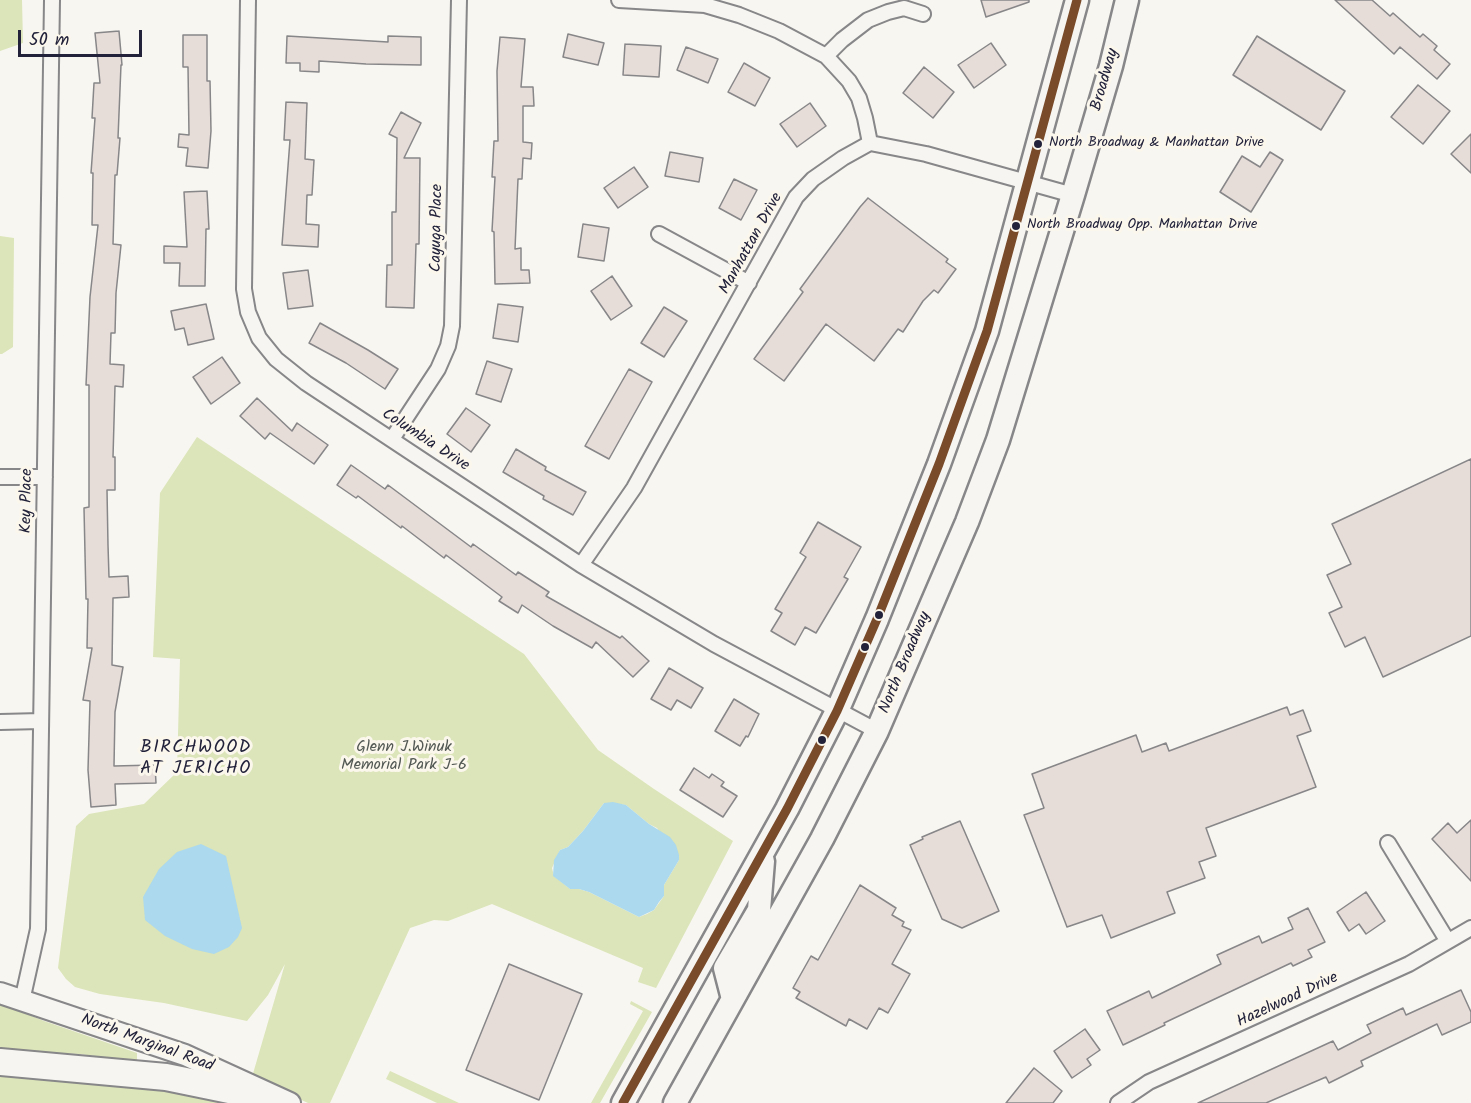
<!DOCTYPE html>
<html>
<head>
<meta charset="utf-8">
<style>
	body { margin:0 }
	#map { position:relative; width:1471px; height:1103px; overflow:hidden; background:#f8f6f0; font-family:Kalam,sans-serif }
	canvas { display:block }
	.scale { position:absolute; left:18px; top:30px; width:124px; height:27px; box-sizing:border-box; border:3px solid #22223b; border-top:0; padding-left:8px; font-size:18px; line-height:21px; white-space:nowrap; color:#22223b; -webkit-text-stroke:4px #fbf7ec; paint-order:stroke }
</style>
</head>
<body>
<div id="map">
<canvas width="1471" height="1103"></canvas>
<div class="scale">50 m</div>
</div>
<script>
const ctx = document.querySelector('canvas').getContext('2d');
ctx.lineJoin = 'round';
function paint(path, color) { ctx.fillStyle = color; ctx.fill(path, 'evenodd'); }
const poly = rows => new Path2D(rows.map(r => 'M' + r).join(''));
function trace(path, color, width, dash) { ctx.strokeStyle = color; ctx.lineWidth = width; ctx.lineCap = dash ? 'butt' : 'round'; ctx.setLineDash(dash || []); ctx.stroke(path); }
function label(font, color, halo, rows, align = 'center') {
  ctx.font = font + ' Kalam,sans-serif'; ctx.lineWidth = 6; ctx.setLineDash([]); ctx.textBaseline = 'middle'; ctx.strokeStyle = halo; ctx.fillStyle = color; for (const [text, x, y, turn = 0] of rows) {
    ctx.save(); ctx.translate(x, y); ctx.rotate((+turn || 0) * Math.PI / 180); ctx.textAlign = isNaN(turn) ? turn : align; if (halo) ctx.strokeText(text, 0, 0); ctx.fillText(text, 0, 0); ctx.restore();
  }
}
paint(poly([
	[0,0,22,0,23,43,0,51],
	[0,236,14,238,13,347,2,354,0,354],
	[197,437,524,654,598,750,654,789,733,841,656,988,638,982,643,968,492,904,448,921,434,920,410,928,330,1103,308,1103,252,1077,285,964,268,995,247,1021,164,1003,100,994,75,987,66,979,58,968,76,826,89,814,144,804,177,772,180,659,153,657,160,493],
	[604,803,626,805,649,824,657,828,679,860,664,885,664,896,654,910,647,914,639,917,589,892,579,889,570,889,554,876,552,868,560,850,568,847,583,831],
	[631,1001,652,1012,600,1103,591,1103,643,1011,630,1004],
	[0,1003,44,1021,137,1053,137,1062,80,1054,0,1051],
	[0,1070,189,1090,248,1103,0,1103],
	[390,1071,459,1103,437,1103,386,1079]
]), '#dbe5b9');
paint(poly([
	[613,802,626,805,649,824,670,837,676,845,679,855,679,860,664,885,664,896,659,902,654,910,639,917,589,892,579,889,570,889,553,876,554,860,560,850,568,847,583,831,604,803],
	[201,844,226,856,242,928,238,937,229,947,214,954,192,949,165,936,145,920,143,897,159,869,177,852]
]), '#acd9ed');
const building = poly([
	[981,0,1029,0,1029,2,986,17,981,0],
	[1335,0,1372,0,1390,16,1393,13,1420,37,1423,34,1437,46,1434,50,1450,64,1437,79,1400,47,1394,54,1335,0],
	[119,31,122,65,121,65,118,138,120,138,117,175,115,175,113,244,121,245,116,293,115,333,111,333,110,364,124,365,123,387,115,386,113,457,115,457,115,490,107,490,108,545,109,577,128,576,129,597,113,598,112,665,123,667,115,712,114,766,155,765,156,783,115,784,116,805,91,807,88,770,90,701,83,700,92,648,87,648,88,599,86,599,84,508,89,507,89,385,86,385,90,297,98,225,92,225,93,173,91,173,95,118,92,118,94,83,100,83,95,33,119,31],
	[568,34,604,43,598,65,563,57,568,34],
	[183,35,207,35,207,81,210,81,211,131,208,168,186,166,188,148,178,147,179,134,189,135,188,67,183,67,183,35],
	[287,36,388,42,388,36,421,37,421,65,366,64,319,61,319,72,300,71,300,63,286,63,287,36],
	[1257,36,1345,91,1321,130,1233,75,1257,36],
	[500,37,525,39,521,87,533,87,534,106,523,106,523,142,532,143,531,159,523,158,522,179,518,179,515,249,521,248,521,270,529,270,530,283,495,284,494,232,492,231,495,177,492,177,494,141,498,141,497,71,500,37],
	[991,43,1006,65,974,88,958,65,991,43],
	[625,44,661,46,659,77,623,75,625,44],
	[686,47,718,59,708,83,677,70,686,47],
	[744,63,770,78,755,106,728,92,744,63],
	[924,67,954,92,933,118,903,93,924,67],
	[1418,85,1450,111,1423,144,1391,117,1418,85],
	[286,102,307,103,305,159,314,160,312,195,307,195,306,224,319,225,318,247,282,245,290,140,284,140,286,102],
	[810,103,826,126,797,147,780,124,810,103],
	[401,112,421,123,404,158,420,158,419,244,416,244,414,308,386,307,387,265,392,265,392,212,396,212,397,138,389,134,401,112],
	[1471,134,1471,173,1451,154,1471,134],
	[670,152,703,158,699,182,665,176,670,152],
	[1270,152,1283,160,1251,212,1220,192,1242,156,1260,167,1270,152],
	[634,167,648,187,618,208,604,188,634,167],
	[734,179,757,190,741,220,719,208,734,179],
	[207,191,209,229,206,229,205,286,179,286,180,263,164,263,164,246,187,247,184,192,207,191],
	[868,198,948,259,946,262,956,269,938,293,934,290,923,301,903,332,898,329,874,361,826,324,784,381,754,359,803,292,800,289,860,207,868,198],
	[583,224,609,228,604,261,578,257,583,224],
	[308,270,313,306,288,309,283,273,308,270],
	[612,276,632,306,611,320,591,291,612,276],
	[206,304,214,339,188,345,184,328,175,330,171,311,206,304],
	[498,304,523,307,518,342,493,338,498,304],
	[664,307,687,321,664,357,641,343,664,307],
	[320,323,368,350,398,369,385,389,346,363,309,343,320,323],
	[222,357,240,383,211,404,193,377,222,357],
	[487,361,512,369,501,402,476,394,487,361],
	[629,369,652,382,609,459,585,446,629,369],
	[257,398,292,431,297,423,328,445,314,464,270,433,265,439,240,416,257,398],
	[466,408,490,425,471,452,447,434,466,408],
	[516,449,546,467,545,470,586,492,573,515,543,499,544,496,503,472,516,449],
	[1471,459,1471,636,1383,677,1365,637,1345,647,1329,613,1342,607,1327,575,1351,564,1332,524,1471,459],
	[351,465,385,489,388,485,471,547,473,544,516,575,518,572,549,592,546,596,620,638,622,636,649,661,633,677,596,642,592,648,553,626,522,605,518,613,499,601,502,597,446,555,444,558,402,526,401,528,358,496,356,498,337,485,351,465],
	[818,522,861,547,844,577,848,579,816,633,805,627,795,645,771,631,782,613,775,609,806,557,800,553,818,522],
	[669,668,703,688,691,708,677,700,671,710,651,699,669,668],
	[734,699,759,714,748,737,746,736,740,746,715,731,734,699],
	[1287,707,1290,715,1303,710,1311,731,1297,736,1316,787,1206,828,1216,856,1199,862,1205,878,1167,892,1175,913,1111,938,1102,915,1067,927,1024,815,1044,808,1032,774,1136,735,1142,752,1166,743,1169,751,1287,707],
	[694,768,709,778,712,774,724,782,721,786,737,796,723,817,680,790,694,768],
	[1471,820,1471,881,1432,839,1448,823,1457,833,1471,820],
	[960,821,999,911,962,928,942,919,910,845,923,839,922,837,960,821],
	[860,885,896,908,892,915,904,922,902,926,911,930,892,964,910,974,888,1013,879,1008,867,1029,849,1019,846,1026,796,998,800,992,793,988,811,956,818,960,860,885],
	[1366,892,1385,921,1366,934,1359,924,1349,931,1337,912,1366,892],
	[1308,908,1325,942,1308,950,1312,957,1293,966,1291,963,1164,1023,1165,1025,1123,1045,1107,1011,1149,991,1152,998,1221,964,1217,955,1259,936,1262,943,1293,929,1288,918,1308,908],
	[509,964,582,994,539,1100,466,1070,509,964],
	[1461,990,1471,1012,1471,1022,1442,1035,1437,1024,1361,1061,1363,1066,1329,1083,1326,1077,1266,1103,1198,1103,1333,1041,1338,1050,1371,1033,1367,1025,1403,1008,1406,1015,1461,990],
	[1085,1029,1100,1050,1087,1059,1091,1065,1072,1078,1054,1051,1085,1029],
	[1034,1068,1062,1091,1053,1103,1006,1103,1034,1068]
]);
paint(building, '#e6dcd8');
trace(building, '#878688', 1.5);
const minor = poly([
	[248,0,244,289,248,312,259,338,276,359,306,383,581,565,714,644,877,731],
	[619,0,705,5,739,15,779,31,826,56,849,81,859,98,865,118,870,143],
	[826,56,842,40,868,20,888,12,904,8,923,14],
	[659,234,749,283],
	[392,439,438,369,448,346,452,326,459,0],
	[0,477,45,477],
	[581,565,634,488,796,197,813,179,843,158,870,143,926,154,1073,195],
	[0,722,41,721],
	[1388,843,1447,940],
	[22,1001,38,929,52,0],
	[1118,1103,1149,1082,1409,964,1471,928]
]);
const secondary = poly([
	[0,993,185,1055,290,1103]
]);
const primary = poly([
	[733,999,725,968,759,910,763,861],
	[623,1103,787,809,837,711,877,619,939,464,987,331,1077,0],
	[675,1103,822,839,877,731,967,522,998,440,1073,195,1111,66,1127,0]
]);
const motorway = poly([
	[0,1062,166,1077,239,1092,268,1103]
]);
trace(minor, '#878688', 18);
trace(secondary, '#878688', 24);
trace(primary, '#878688', 27);
trace(motorway, '#878688', 30);
trace(minor, '#f6f5f1', 14);
trace(secondary, '#f6f5f1', 20);
trace(primary, '#f6f5f1', 22);
trace(motorway, '#f6f5f1', 26);
trace(poly([
	[623,1103,787,809,837,711,877,619,939,464,987,331,1077,0]
]), '#7a4b2a', 9);
for (const [x, y, r, color] of [
	[1038,144,5,"#22223b"],
	[1016,226,5,"#22223b"],
	[879,615,5,"#22223b"],
	[865,647,5,"#22223b"],
	[822,740,5,"#22223b"]
]) { const dot = new Path2D(); dot.arc(x, y, r, 0, 2 * Math.PI); ctx.fillStyle = color; ctx.fill(dot); trace(dot, '#fbf7ec', 2); }
label('14px', '#22223b', '#fbf7ec', [
	["North Broadway & Manhattan Drive",1049,144],
	["North Broadway Opp. Manhattan Drive",1027,226]
], 'left');
label('16px', '#22223b', '#fbf7ec', [
	["Broadway",1106,80,-74],
	["Cayuga Place",438,228,-89],
	["Manhattan Drive",752,244,-61],
	["Columbia Drive",425,441,33],
	["Key Place",28,501,-89],
	["North Broadway",906,663,-67],
	["Hazelwood Drive",1288,1001,-25],
	["North Marginal Road",147,1044,20]
]);
label('16px', '#525853', '#fbf7ec', [
	["Glenn J.Winuk",404,748],
	["Memorial Park J-6",404,766]
]);
ctx.letterSpacing = '1.5px';
label('18px', '#22223b', '#fbf7ec', [
	["BIRCHWOOD",196,749],
	["AT JERICHO",196,770]
]);
ctx.letterSpacing = '0px';
</script>
</body>
</html>
